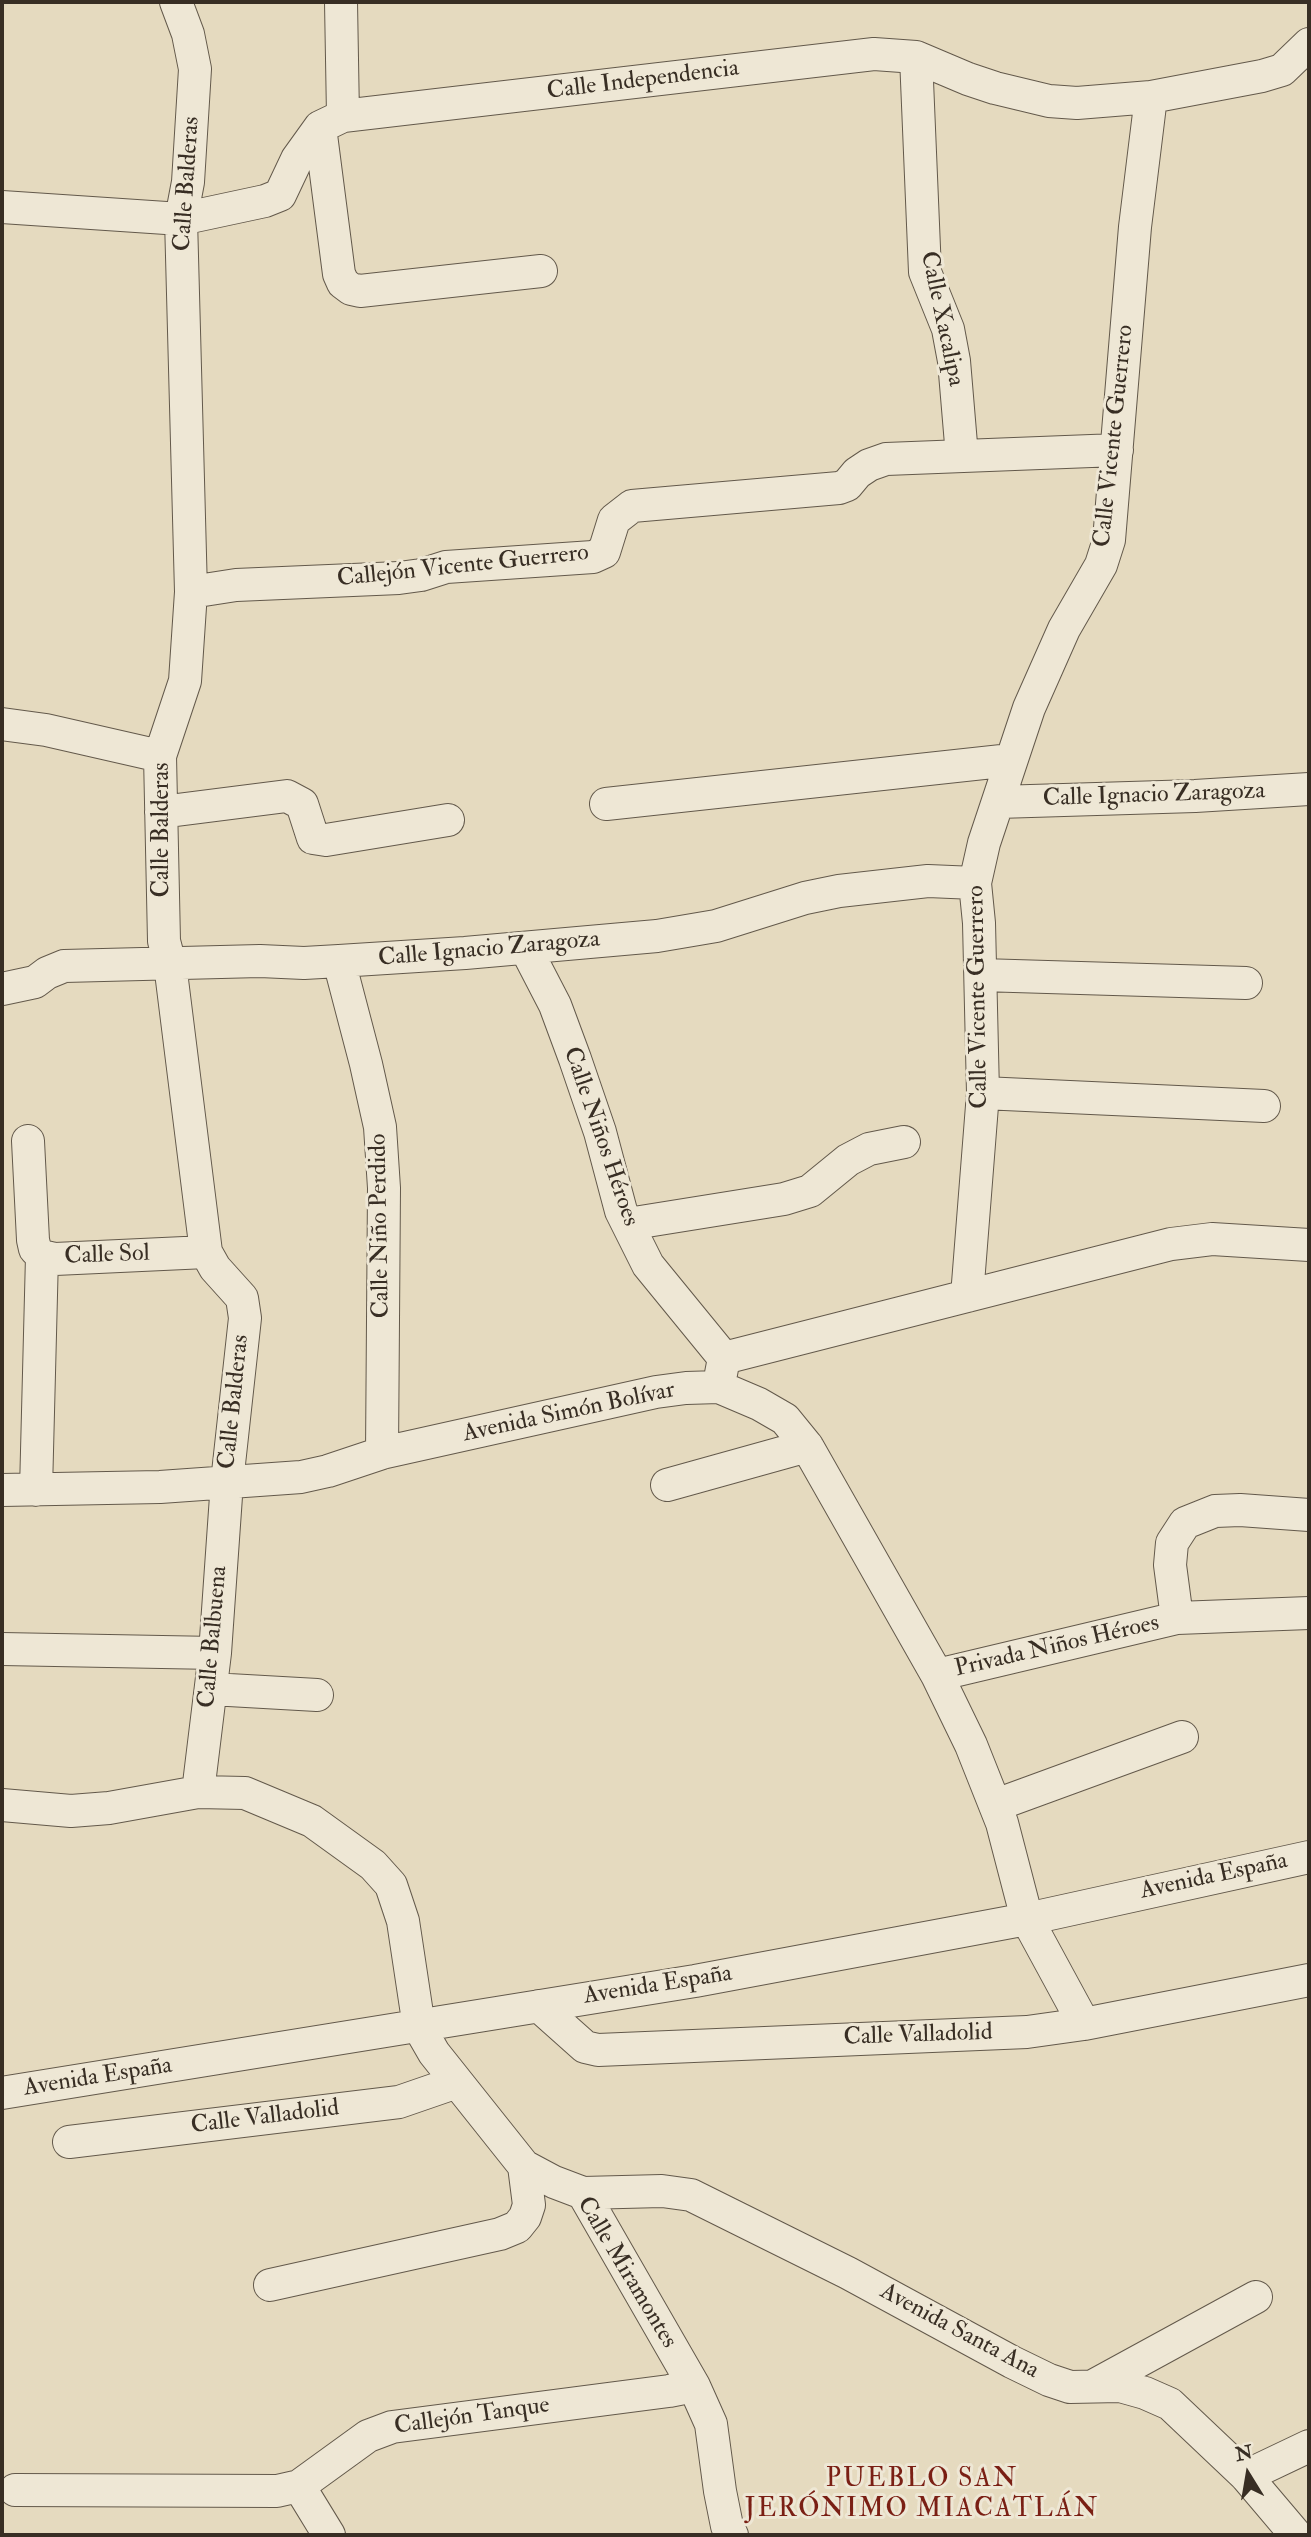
<!DOCTYPE html>
<html>
<head>
<meta charset="utf-8">
<style>
	body { margin:0 }
	#map { position:relative; width:1311px; height:2537px; overflow:hidden; background:#e5dabf; font-family:"IM FELL Double Pica",serif }
	canvas { display:block }
	.frame { position:absolute; inset:0; border:4px solid #382e24; pointer-events:none }
	.north { position:absolute; left:1213px; top:2439px; width:70px; height:70px; -webkit-text-stroke:5px #eee7d5; paint-order:stroke; rotate:349deg; font-size:19px; font-weight:700; line-height:28px; text-align:center; color:#382e24 }
	.north::after { content:''; display:block; margin:auto; width:24px; height:32px; background:#382e24; clip-path:polygon(50% 0,100% 100%,50% 72%,0 100%) }
</style>
</head>
<body>
<div id="map">
<canvas width="1311" height="2537"></canvas>
<div class="frame"></div>
<div class="north">N</div>
</div>
<script>
const ctx = document.querySelector('canvas').getContext('2d');
ctx.lineJoin = 'round';
const poly = rows => new Path2D(rows.map(r => 'M' + r).join(''));
function trace(path, color, width, dash) { ctx.strokeStyle = color; ctx.lineWidth = width; ctx.lineCap = dash ? 'butt' : 'round'; ctx.setLineDash(dash || []); ctx.stroke(path); }
function label(font, color, halo, rows, align = 'center') {
  ctx.font = font + ' "IM FELL Double Pica",serif'; ctx.lineWidth = 6; ctx.setLineDash([]); ctx.textBaseline = 'middle'; ctx.strokeStyle = halo; ctx.fillStyle = color; for (const [text, x, y, turn = 0] of rows) {
    ctx.save(); ctx.translate(x, y); ctx.rotate((+turn || 0) * Math.PI / 180); ctx.textAlign = isNaN(turn) ? turn : align; if (halo) ctx.strokeText(text, 0, 0); ctx.fillText(text, 0, 0); ctx.restore();
  }
}
const minor = poly([
	[176,2,188,34,195,69,188,182,181,219,191,592,185,681,160,756,164,941,170,964,206,1252,215,1268,242,1298,245,1318,227,1482,215,1653,198,1792],
	[341,2,343,116],
	[916,57,925,272,948,329,954,361,962,456],
	[320,127,339,274,343,283,351,289,360,291,541,271],
	[2,207,181,219,265,201,280,195,297,159,320,127,343,116,874,54,916,57,968,79,995,88,1049,101,1077,103,1151,97,1262,76,1282,70,1309,44],
	[191,592,236,585,399,578,421,575,446,567,593,557,604,552,614,520,632,506,839,488,847,485,857,473,869,465,886,459,1117,450],
	[2,724,46,730,160,756],
	[998,802,1195,796,1309,789],
	[606,804,1011,760],
	[161,812,287,796,302,804,313,838,326,840,448,820],
	[526,949,555,1005,575,1059,600,1132,621,1211,648,1265,724,1358,720,1379],
	[339,961,366,1064,380,1127,384,1188,382,1453],
	[981,975,1246,983],
	[2,989,35,982,47,973,64,966,260,961,304,963,339,961,465,953,657,936,716,926,805,898,839,891,928,881,975,883],
	[983,1093,1264,1106],
	[28,1141,33,1240,35,1249,42,1256,55,1259,206,1252],
	[628,1224,784,1199,810,1191,848,1160,869,1149,904,1142],
	[967,1296,983,1093,979,923,975,883,984,843,1029,708,1064,629,1101,565,1109,540,1135,227,1151,97],
	[724,1358,1171,1244,1212,1239,1309,1245],
	[667,1485,807,1446],
	[2,1490,160,1487,301,1477,328,1471,382,1453,656,1392,686,1388,719,1387,759,1404,785,1419,807,1446,937,1675,971,1745,1002,1823,1027,1919,1084,2024],
	[36,1490,42,1256],
	[1177,1618,1170,1565,1172,1543,1185,1523,1215,1511,1240,1510,1309,1515],
	[2,1649,215,1653],
	[937,1675,1177,1618,1309,1613],
	[211,1689,317,1695],
	[2,1805,71,1811,109,1808,198,1792,245,1793,312,1821,373,1865,391,1885,403,1921,419,2027,434,2053,524,2166,554,2182,583,2193,694,2386,711,2424,720,2491,727,2526,732,2535],
	[996,1805,1182,1737],
	[539,2006,585,2047,598,2050,1027,2032,1084,2024,1309,1980],
	[2,2093,695,1981,1027,1919,1309,1857],
	[69,2142,399,2102,457,2082],
	[583,2193,662,2191,691,2195,848,2273,1012,2362,1049,2380,1070,2387,1120,2386,1145,2393,1170,2404,1246,2476,1296,2535],
	[270,2285,500,2234,517,2227,525,2217,529,2205,524,2166],
	[1093,2386,1256,2297],
	[1246,2476,1309,2446],
	[299,2486,329,2535],
	[15,2490,277,2491,299,2486,368,2436,392,2427,669,2391,694,2386]
]);
trace(minor, '#63594b', 34);
trace(minor, '#eee7d5', 32);
label('24px', '#382e24', '#eee7d5', [
	["Calle Independencia",643,81,-7],
	["Calle Balderas",188,184,-86],
	["Calle Xacalipa",941,319,78],
	["Calle Vicente Guerrero",1115,436,-84],
	["Callejón Vicente Guerrero",463,567,-6],
	["Calle Ignacio Zaragoza",1154,796,-2],
	["Calle Balderas",163,830,-90],
	["Calle Ignacio Zaragoza",489,950,-5],
	["Calle Vicente Guerrero",979,997,-91],
	["Calle Niños Héroes",600,1137,71],
	["Calle Niño Perdido",381,1226,-91],
	["Calle Sol",107,1256,-2],
	["Calle Balderas",235,1402,-84],
	["Avenida Simón Bolívar",569,1413,-12],
	["Calle Balbuena",214,1637,-85],
	["Privada Niños Héroes",1057,1647,-13],
	["Avenida España",1214,1877,-12],
	["Avenida España",658,1986,-9],
	["Calle Valladolid",918,2036,-2],
	["Avenida España",98,2078,-9],
	["Calle Valladolid",265,2118,-7],
	["Calle Miramontes",626,2273,59],
	["Avenida Santa Ana",959,2332,28],
	["Callejón Tanque",472,2417,-8]
]);
ctx.letterSpacing = '2px';
label('26px', '#7a1f14', '#eee7d5', [
	["PUEBLO SAN",922,2480],
	["JERÓNIMO MIACATLÁN",922,2510]
]);
ctx.letterSpacing = '0px';
</script>
</body>
</html>
